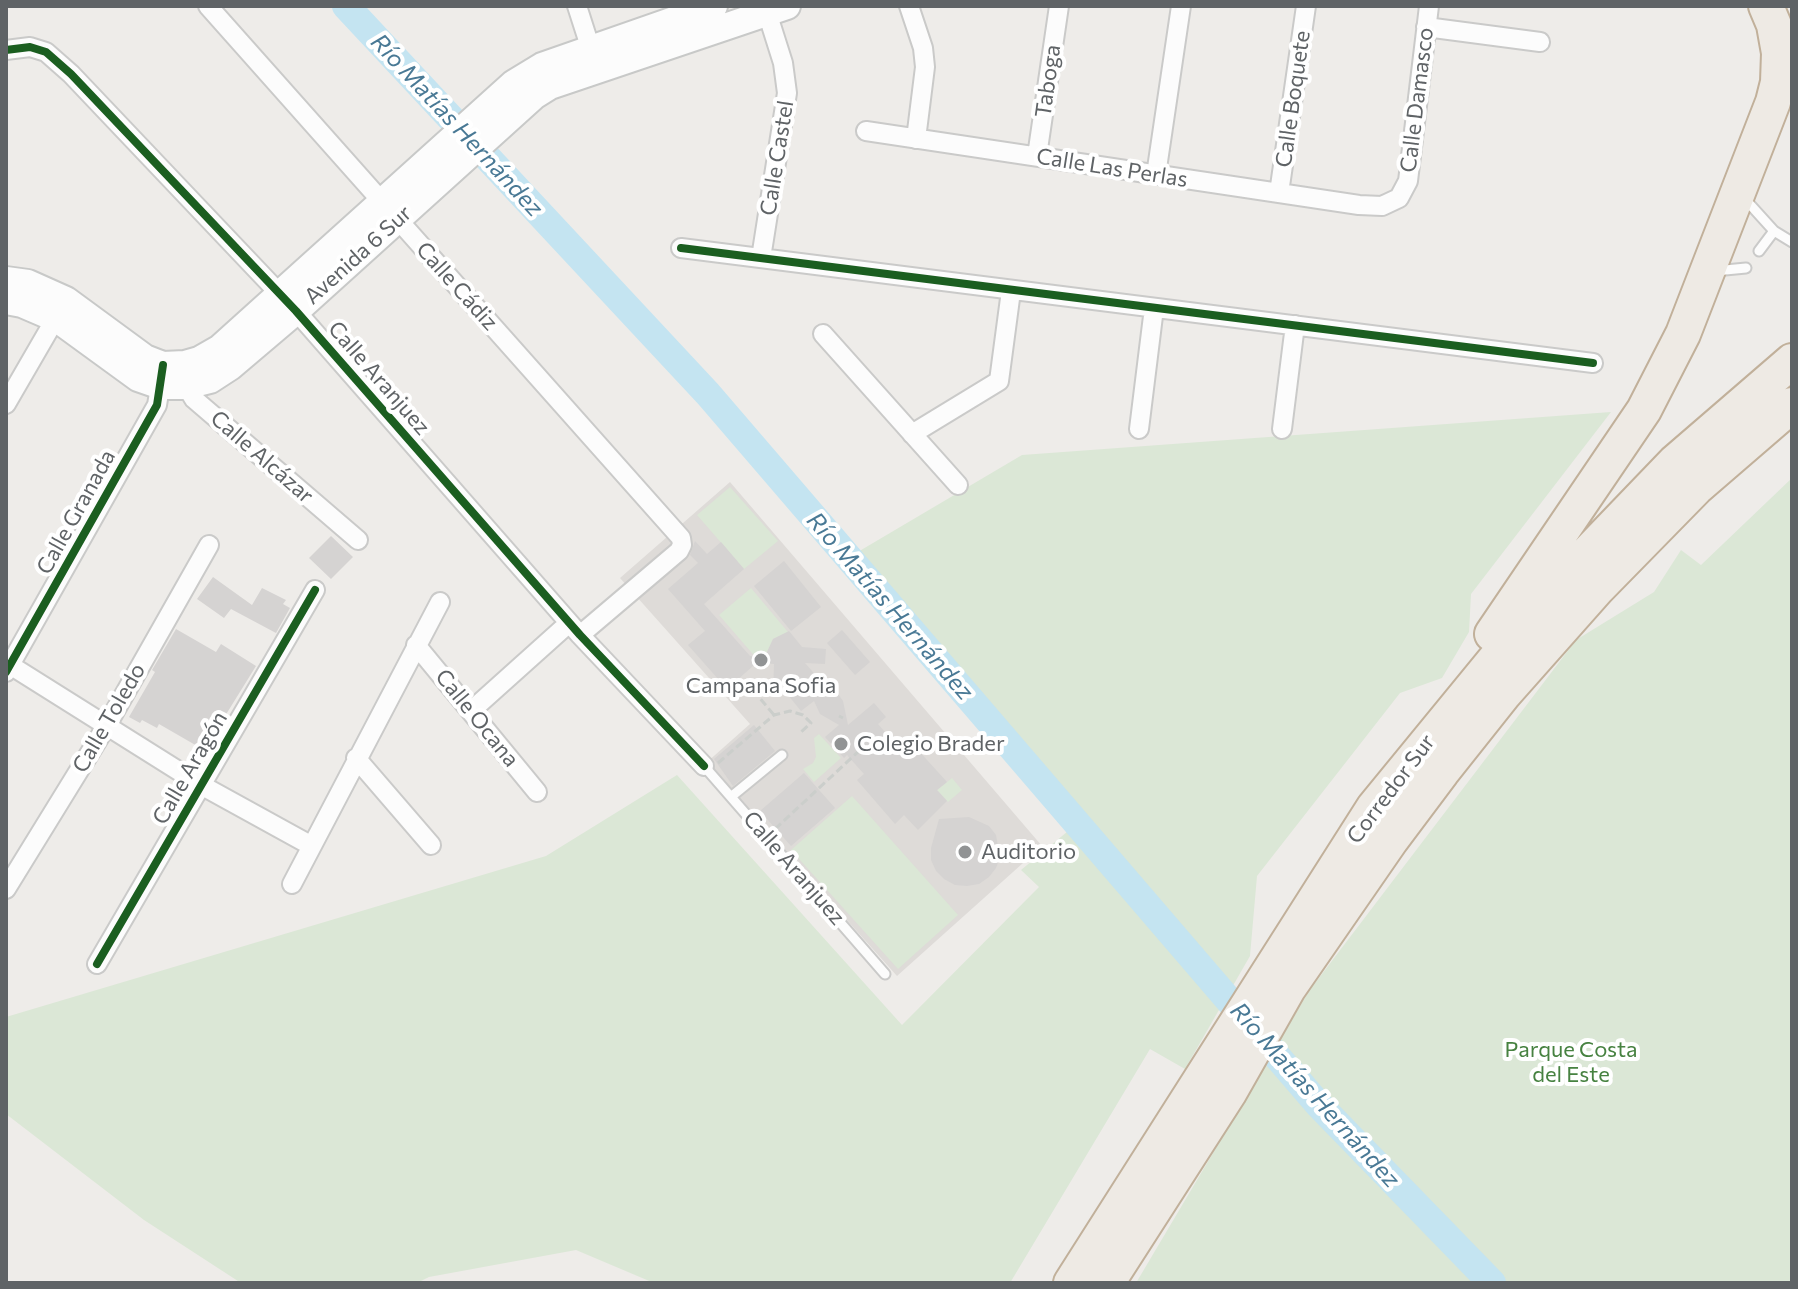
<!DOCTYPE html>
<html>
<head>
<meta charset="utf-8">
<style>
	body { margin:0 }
	#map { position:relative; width:1798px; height:1289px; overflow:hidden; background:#eeece9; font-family:Commissioner,sans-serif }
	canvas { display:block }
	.frame { position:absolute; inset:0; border:8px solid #5f6366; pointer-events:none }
</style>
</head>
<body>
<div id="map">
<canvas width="1798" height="1289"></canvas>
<div class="frame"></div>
</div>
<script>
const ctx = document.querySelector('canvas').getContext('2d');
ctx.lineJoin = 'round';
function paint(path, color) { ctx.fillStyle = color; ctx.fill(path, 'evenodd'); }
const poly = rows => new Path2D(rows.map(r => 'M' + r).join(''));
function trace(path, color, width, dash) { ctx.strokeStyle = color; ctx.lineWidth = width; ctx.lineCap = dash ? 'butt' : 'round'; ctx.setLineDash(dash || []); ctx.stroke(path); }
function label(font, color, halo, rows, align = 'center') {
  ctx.font = font + ' Commissioner,sans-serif'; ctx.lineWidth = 8; ctx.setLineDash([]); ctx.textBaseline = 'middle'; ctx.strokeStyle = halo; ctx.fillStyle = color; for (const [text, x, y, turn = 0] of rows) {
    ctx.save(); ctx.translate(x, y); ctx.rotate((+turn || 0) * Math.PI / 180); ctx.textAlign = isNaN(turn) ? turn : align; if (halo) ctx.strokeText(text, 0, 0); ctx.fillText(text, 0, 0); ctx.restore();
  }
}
paint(poly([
	[730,482,1042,846,897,976,706,763,750,724,620,578]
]), '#dedbd8');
paint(poly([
	[1611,412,1471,594,1469,632,1442,678,1400,693,1257,876,1250,956,1185,1069,1150,1049,1010,1283,654,1283,576,1250,429,1277,417,1283,241,1283,144,1220,6,1114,6,1017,546,856,677,775,902,1025,1039,887,1021,870,1079,822,851,556,1022,455],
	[1792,478,1792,1283,1136,1283,1309,991,1576,640,1654,592,1681,550,1701,565],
	[730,487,778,541,744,569,697,515],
	[751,588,788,632,773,639,767,652,758,660,719,615],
	[819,734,841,758,814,782,803,769,813,763,816,757,814,738],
	[952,778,962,790,948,802,937,790],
	[852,796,958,915,898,969,791,850]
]), '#dbe7d6');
trace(poly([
	[346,6,708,394,1318,1104,1492,1283]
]), '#c4e4f1', 28);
paint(poly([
	[331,536,353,557,331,579,309,558],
	[695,541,707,554,721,542,744,569,704,604,750,656,763,657,727,689,688,645,705,631,668,589,698,563,690,555],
	[784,561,821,607,791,631,754,586],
	[213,577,252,605,262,588,286,600,283,604,290,608,276,633,231,609,224,618,197,599],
	[176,629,216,652,221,644,256,666,204,750,159,724,157,728,142,720,140,723,129,717,155,672,152,670],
	[842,630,870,662,855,675,827,643],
	[789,631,802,647,826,649,825,664,805,663,819,679,805,691,838,694,843,701,848,725,874,703,886,717,878,724,897,746,907,738,947,782,937,790,947,801,918,830,904,815,895,824,857,780,864,774,847,755,844,758,825,737,839,725,820,714,814,701,801,711,788,695,773,694,774,664,762,663,773,639],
	[754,725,775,751,733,786,714,759],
	[804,773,835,808,791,846,760,811],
	[969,817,989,826,996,835,1000,857,996,868,989,877,979,884,967,886,955,885,944,879,936,871,931,860,931,848,939,819]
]), '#d5d3d2');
const service = poly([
	[1745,199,1774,231,1792,242],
	[1759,251,1774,231],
	[1715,271,1746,268],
	[704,766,885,974],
	[732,796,782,755]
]);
const minor = poly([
	[208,6,681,538,682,545,679,551,580,635],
	[577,6,594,59],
	[909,6,923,48,925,67,916,139],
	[1426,27,1540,42],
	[6,50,30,47,46,52,71,74,296,311,580,635,704,766],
	[866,131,1359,205,1382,206,1399,198,1408,181,1429,6],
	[1037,156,1059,6],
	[1156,175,1181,6],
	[1279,193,1306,6],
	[681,248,1593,363],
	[761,258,787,93,783,63,765,6],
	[823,334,958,485],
	[186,375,186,386,194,399,358,540],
	[6,404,61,309],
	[1139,429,1154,308],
	[1282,429,1295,325],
	[912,434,999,381,1011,291],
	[416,645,537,792],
	[10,665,201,785,310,845],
	[6,672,157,405,162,375],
	[472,710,569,623],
	[356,758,431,845],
	[292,884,440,602],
	[6,889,107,725,209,545],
	[97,964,315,590]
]);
const secondary = poly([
	[6,280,28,283,66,300,145,358,163,365,185,364,199,360,220,348,514,83,542,66,714,6],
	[6,301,22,304,57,319,138,378,161,386,186,386,210,380,230,367,296,311,534,96,550,86,787,6]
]);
const motorway = poly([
	[1492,634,1644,410,1683,334,1773,102,1778,82,1779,53,1774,25,1766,6],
	[1071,1283,1374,807,1551,591,1675,462,1792,361],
	[1107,1283,1229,1093,1288,989,1391,840,1442,772,1504,694,1598,588,1696,488,1792,405]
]);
trace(service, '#cacac9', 13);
trace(minor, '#cacac9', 22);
trace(secondary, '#c8c9c8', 30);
trace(motorway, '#c1b09a', 38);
trace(poly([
	[753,690,774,715],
	[839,716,843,718],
	[718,763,774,715,790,711,803,715,811,723,801,732],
	[775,829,860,750]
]), '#cbcecb', 3, [8, 4]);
trace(service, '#fcfcfc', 9);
trace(minor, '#fcfcfc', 18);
trace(secondary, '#fcfcfc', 26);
trace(motorway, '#eeeae4', 34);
trace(poly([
	[6,50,30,47,46,52,71,74,296,311,580,635,704,766],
	[681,248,1593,363],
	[6,672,157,405,163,365],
	[97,964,315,590]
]), '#1b5e20', 8);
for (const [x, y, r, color] of [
	[761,660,8,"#919394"],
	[841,744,8,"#919394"],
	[965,852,8,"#919394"]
]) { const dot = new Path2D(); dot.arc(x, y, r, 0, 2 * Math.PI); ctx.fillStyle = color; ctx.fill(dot); trace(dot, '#fff', 3); }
label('22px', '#5f6366', '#fff', [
	["Taboga",1048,81,-82],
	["Calle Boquete",1293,99,-82],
	["Calle Damasco",1417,100,-83],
	["Calle Castel",777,158,-81],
	["Calle Las Perlas",1112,168,9],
	["Avenida 6 Sur",358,255,-42],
	["Calle Cádiz",457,286,48],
	["Calle Aranjuez",379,378,49],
	["Calle Alcázar",262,457,41],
	["Calle Granada",76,512,-61],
	["Calle Toledo",109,718,-60],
	["Calle Ocana",477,718,51],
	["Calle Aragón",190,768,-60],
	["Corredor Sur",1391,789,-53],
	["Calle Aranjuez",794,868,49]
]);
label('22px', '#5f6366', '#fff', [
	["Campana Sofia",761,686,"center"],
	["Colegio Brader",857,744],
	["Auditorio",981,852]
], 'left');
label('22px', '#478241', '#fff', [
	["Parque Costa",1571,1050],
	["del Este",1571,1075]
]);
label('italic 24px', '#497995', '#fff', [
	["Río Matías Hernández",457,125,47],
	["Río Matías Hernández",890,606,49],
	["Río Matías Hernández",1315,1095,48]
]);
</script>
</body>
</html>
